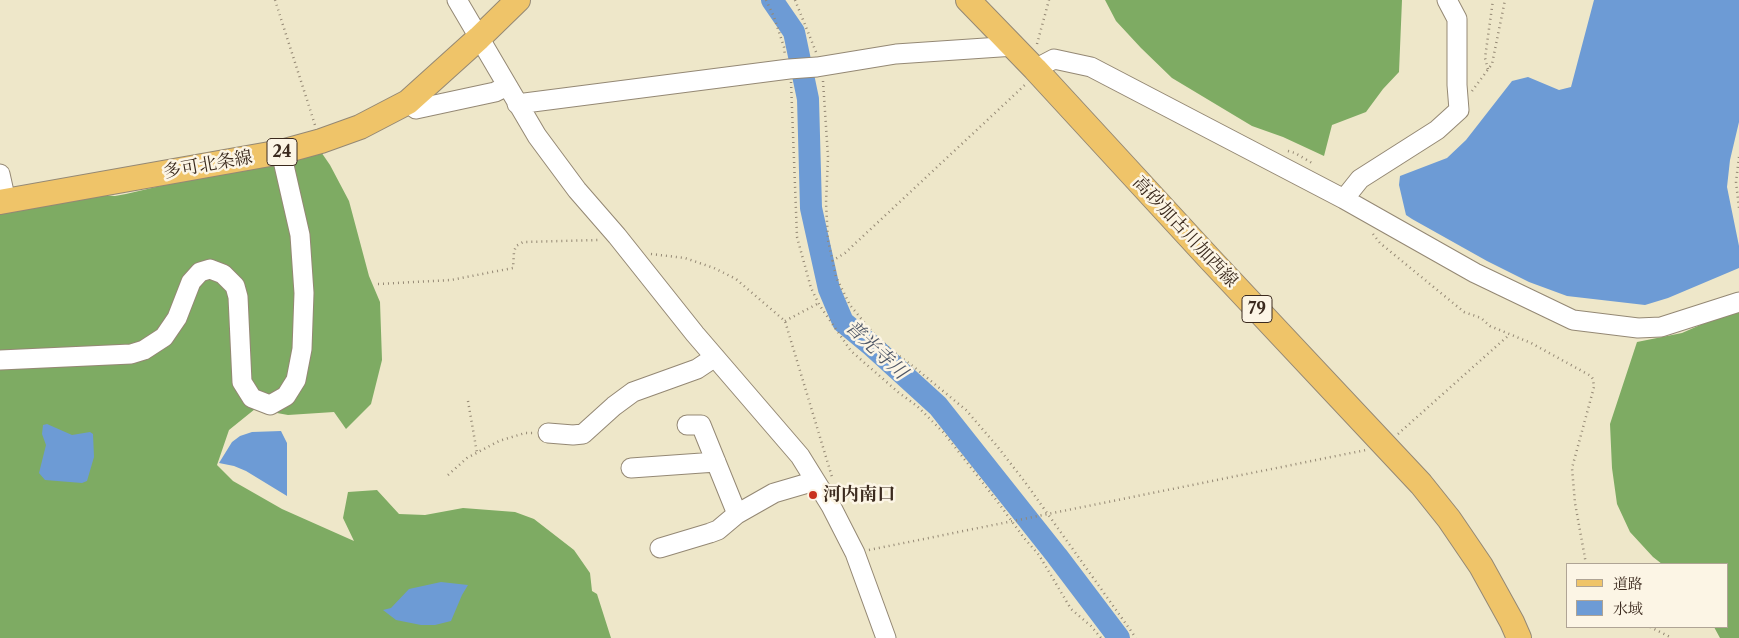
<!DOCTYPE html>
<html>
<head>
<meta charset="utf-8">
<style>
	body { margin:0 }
	#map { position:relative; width:1739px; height:638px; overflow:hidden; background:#eee7c9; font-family:"Libre Caslon Text","Noto Serif JP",serif }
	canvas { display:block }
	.legend { position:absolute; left:1566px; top:563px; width:162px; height:65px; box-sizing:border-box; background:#fcf5e5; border:1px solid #afa495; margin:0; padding:6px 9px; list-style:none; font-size:15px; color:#3b2a1e }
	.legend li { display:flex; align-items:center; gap:10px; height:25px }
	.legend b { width:25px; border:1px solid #afa495 }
</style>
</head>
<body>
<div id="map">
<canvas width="1739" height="638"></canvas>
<ul class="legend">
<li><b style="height:6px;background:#efc469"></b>道路</li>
<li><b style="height:14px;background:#6d9bd5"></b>水域</li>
</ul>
</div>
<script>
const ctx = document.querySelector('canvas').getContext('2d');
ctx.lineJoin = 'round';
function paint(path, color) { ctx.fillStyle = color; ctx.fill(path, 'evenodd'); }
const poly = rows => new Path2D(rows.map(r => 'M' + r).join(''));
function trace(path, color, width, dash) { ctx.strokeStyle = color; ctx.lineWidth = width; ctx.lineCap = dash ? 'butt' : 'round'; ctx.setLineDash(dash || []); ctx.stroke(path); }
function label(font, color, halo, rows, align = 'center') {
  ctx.font = font + ' "Libre Caslon Text","Noto Serif JP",serif'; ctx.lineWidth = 5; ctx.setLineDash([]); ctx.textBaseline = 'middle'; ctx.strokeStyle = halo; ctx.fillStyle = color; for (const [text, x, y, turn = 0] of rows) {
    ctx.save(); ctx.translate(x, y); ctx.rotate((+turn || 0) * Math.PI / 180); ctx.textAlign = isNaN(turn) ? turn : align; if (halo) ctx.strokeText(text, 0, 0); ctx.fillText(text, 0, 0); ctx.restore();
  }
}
paint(poly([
	[1105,0,1402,0,1399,72,1383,89,1366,112,1332,125,1324,156,1283,137,1252,126,1172,78,1141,48,1116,21],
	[319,149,330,165,349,201,369,276,380,302,382,360,371,404,346,429,334,412,288,415,255,409,229,430,217,465,233,481,282,509,354,541,343,518,348,492,377,490,399,514,425,515,463,508,515,512,534,519,574,550,590,573,592,591,597,594,611,638,0,638,0,208,98,195,115,196,126,194],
	[1739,308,1739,638,1720,638,1714,627,1728,627,1728,564,1662,564,1653,557,1630,532,1617,504,1612,468,1610,424,1637,342,1682,333]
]), '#7eab63');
paint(poly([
	[1594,0,1739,0,1739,122,1730,160,1727,187,1739,246,1739,268,1668,298,1645,305,1567,296,1529,282,1487,261,1412,219,1406,215,1399,185,1400,176,1447,158,1466,140,1512,81,1528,77,1559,90,1571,87],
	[47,424,72,435,90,432,93,434,94,457,87,481,82,483,45,480,39,473,46,445,42,434,43,425],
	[281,431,287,443,287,496,246,471,234,466,219,463,232,442,240,436,252,432],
	[441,582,468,585,462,595,451,621,435,625,421,625,396,620,383,610,391,608,409,589]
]), '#6d9bd5');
trace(poly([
	[772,0,794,32,808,99,811,208,829,289,843,322,872,346,938,406,1057,556,1119,638]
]), '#6d9bd5', 22);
const minor = poly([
	[457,0,537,136,577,190,617,236,695,334,800,456,831,506,855,553,886,638],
	[1035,69,1054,59,1091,67,1344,199,1475,273,1573,320,1638,328,1661,327,1739,302],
	[408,102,416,109,495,92,507,86],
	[517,104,789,69,817,67,896,54,1015,46],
	[0,174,6,201],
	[1344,199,1360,179,1437,130,1459,110,1457,85,1457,19,1447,0],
	[0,360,131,354,144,350,164,337,177,318,191,282,200,272,210,269,223,274,235,286,238,297,242,382,252,398,270,405,286,396,296,380,302,349,304,293,300,235,281,152],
	[687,425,701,425,737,514],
	[548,433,573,435,583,434,614,406,633,392,697,369,715,357],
	[631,468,716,462],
	[660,548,710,533,718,530,737,514,774,493,815,481]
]);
const major = poly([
	[968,0,1035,69,1208,257,1421,484,1449,519,1481,566,1512,622,1519,638],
	[0,202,281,152,321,141,360,127,408,102,479,38,518,0]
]);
trace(minor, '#948874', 21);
trace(major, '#948874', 26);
trace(poly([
	[275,0,315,125],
	[766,0,774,17,784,47,785,56],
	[795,0,816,52],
	[1037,44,1049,0],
	[1488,69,1485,58,1493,0],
	[823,81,828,157,826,203,828,240,836,277,850,305,873,333,890,349,914,367,966,410,997,446,1025,482,1136,638],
	[791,82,797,237,811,288,820,306,851,351,898,392,917,406,944,433,997,501,1024,538,1039,555,1071,609,1091,626,1101,638],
	[1472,91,1492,64,1505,0],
	[1288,151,1295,153,1312,163],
	[1739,157,1736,182,1739,208],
	[1373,234,1380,243,1464,312,1481,318,1490,326,1531,343,1591,376,1593,379,1594,387,1572,468,1575,503,1586,564],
	[651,254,685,258,714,268,736,279,785,321,832,477],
	[832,261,845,253,1027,83],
	[378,284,451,280,513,268,514,252,516,246,523,242,600,240],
	[785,321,819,303],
	[468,401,477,453],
	[1398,434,1509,335],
	[448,475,467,458,499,441,525,433,535,433],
	[869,550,1366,450],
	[1650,627,1672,638]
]), '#948874', 2.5, [1, 4]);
trace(minor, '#fff', 19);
trace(major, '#efc469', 24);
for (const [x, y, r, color] of [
	[813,495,5,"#c8321e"]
]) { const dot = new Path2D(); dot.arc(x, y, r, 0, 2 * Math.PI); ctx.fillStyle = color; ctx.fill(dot); trace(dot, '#fcf5e5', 2); }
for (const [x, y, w] of [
	[282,152,30],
	[1257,309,30]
]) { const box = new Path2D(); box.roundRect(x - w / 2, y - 13.5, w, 27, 4); ctx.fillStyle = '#fcf5e5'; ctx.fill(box); trace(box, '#3b2a1e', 1); }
label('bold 16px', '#3b2a1e', null, [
	["24",282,152],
	["79",1257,309]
]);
label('18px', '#3b2a1e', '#fcf5e5', [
	["多可北条線",208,165,-10],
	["高砂加古川加西線",1185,232,47]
]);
label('bold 18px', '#3b2a1e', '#fcf5e5', [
	["河内南口",823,495]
], 'left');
label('italic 19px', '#4f5767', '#fcf5e5', [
	["普光寺川",876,350,43]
]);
</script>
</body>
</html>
